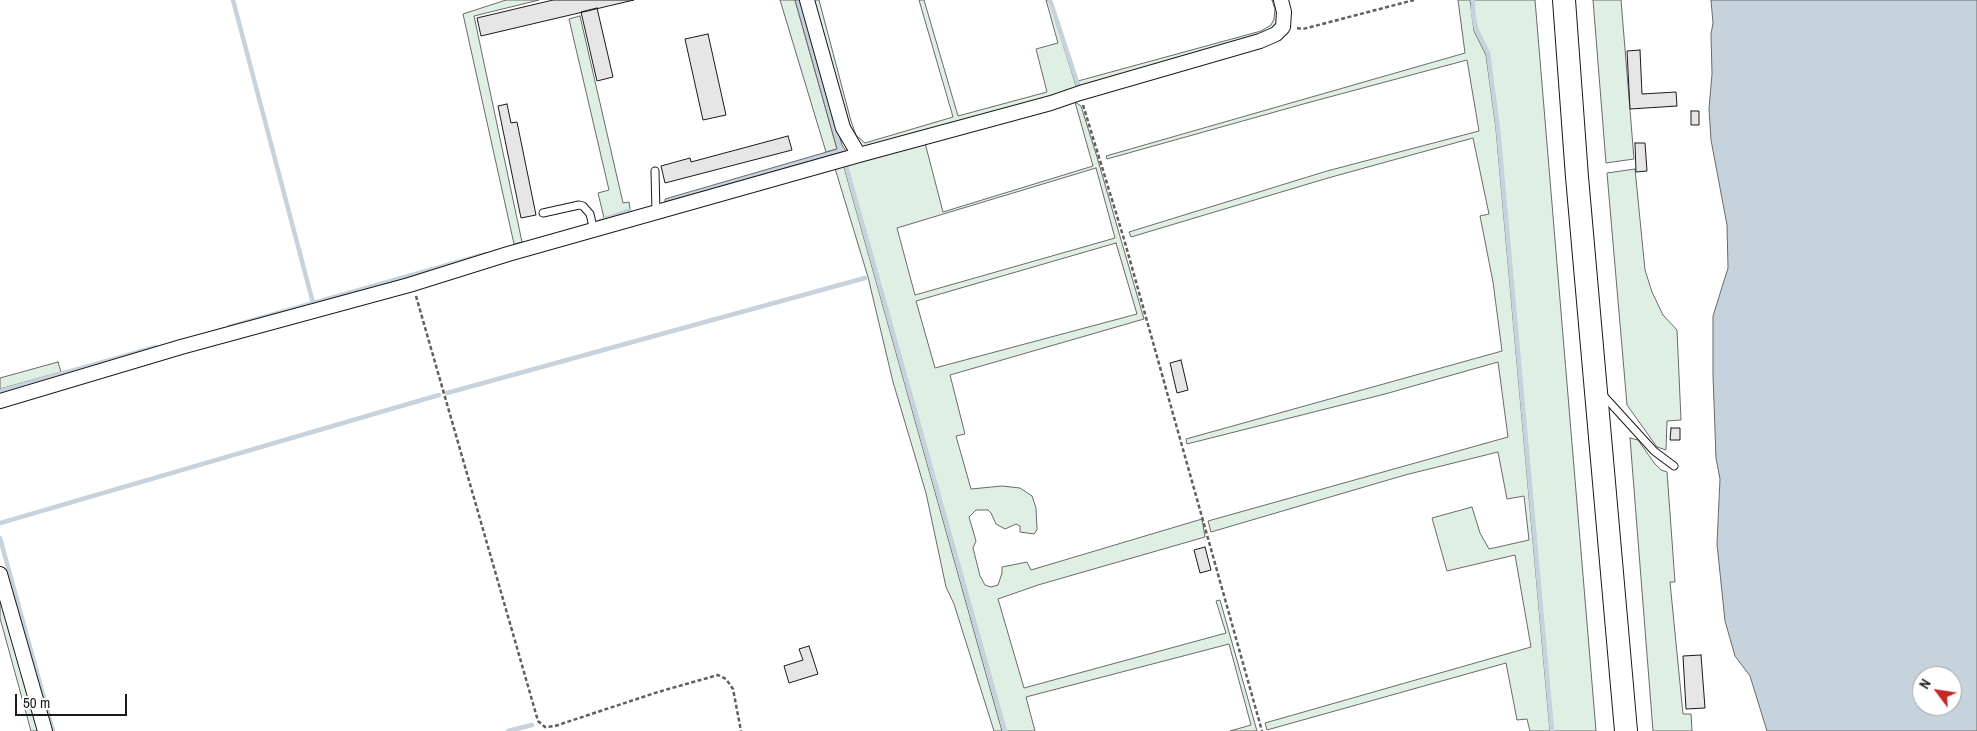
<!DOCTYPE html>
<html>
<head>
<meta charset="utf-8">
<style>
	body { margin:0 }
	#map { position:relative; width:1977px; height:731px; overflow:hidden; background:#fff; font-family:"Archivo Narrow",sans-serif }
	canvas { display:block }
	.north { position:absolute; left:1912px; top:666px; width:50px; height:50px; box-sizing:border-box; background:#fff; border:1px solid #a3a3a3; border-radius:50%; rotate:301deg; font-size:14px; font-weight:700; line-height:20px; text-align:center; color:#1a1a1a }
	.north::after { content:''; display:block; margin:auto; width:18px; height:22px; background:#c62828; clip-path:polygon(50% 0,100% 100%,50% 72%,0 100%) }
	.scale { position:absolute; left:15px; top:694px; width:112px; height:22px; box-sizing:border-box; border:2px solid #1a1a1a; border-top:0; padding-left:6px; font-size:15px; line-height:18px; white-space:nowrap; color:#1a1a1a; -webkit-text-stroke:4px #fff; paint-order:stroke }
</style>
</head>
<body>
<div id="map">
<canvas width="1977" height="731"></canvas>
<div class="north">N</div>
<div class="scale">50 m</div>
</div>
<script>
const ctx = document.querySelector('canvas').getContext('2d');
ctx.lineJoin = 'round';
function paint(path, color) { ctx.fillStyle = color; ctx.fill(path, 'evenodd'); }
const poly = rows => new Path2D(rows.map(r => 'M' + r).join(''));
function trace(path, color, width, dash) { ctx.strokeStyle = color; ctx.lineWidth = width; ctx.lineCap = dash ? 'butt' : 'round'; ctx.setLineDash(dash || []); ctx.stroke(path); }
const green = poly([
	[506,0,539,0,474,16,522,242,514,244,463,14,506,0],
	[780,0,795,0,837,149,826,152,780,0],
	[811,0,819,0,851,121,856,135,865,143,953,117,919,0,924,0,958,116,1047,92,1036,49,1058,43,1046,0,1049,0,1077,89,863,149,854,143,811,0],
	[1272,0,1278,0,1278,22,1272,31,1081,89,1078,81,1261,31,1271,25,1274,19,1275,9,1272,0],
	[1458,0,1470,0,1474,31,1486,55,1496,129,1550,731,1530,731,1527,719,1517,720,1506,663,1267,730,1265,723,1531,647,1515,555,1447,571,1432,518,1472,507,1480,533,1489,549,1529,540,1524,496,1507,499,1498,452,1405,475,1211,532,1208,521,1508,437,1498,362,1385,394,1187,444,1186,439,1502,351,1493,282,1480,216,1489,214,1473,138,1328,178,1131,237,1129,232,1327,171,1479,131,1467,60,1307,103,1107,159,1106,156,1465,53,1458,0],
	[1474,0,1535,0,1596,731,1553,731,1499,129,1489,53,1477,28,1474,12,1474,0],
	[1593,0,1621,0,1634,159,1606,163,1593,0],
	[580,16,623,203,629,202,630,209,604,218,598,193,609,190,569,19,580,16],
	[1075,102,1081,106,1097,157,1144,319,950,375,965,434,956,436,971,489,1002,486,1020,488,1032,496,1036,508,1037,530,1034,534,1020,532,1020,526,1016,524,1005,529,996,524,991,513,988,510,976,510,969,517,976,541,973,548,980,576,985,585,991,587,998,585,1002,573,1002,567,1027,562,1031,570,1202,519,1205,537,1038,585,998,599,1024,688,1226,633,1216,601,1220,600,1257,731,1230,731,1251,725,1229,644,1026,697,1035,731,1006,731,847,166,845,165,844,167,1002,731,994,731,954,604,946,587,926,493,893,382,868,277,834,165,924,139,943,212,1093,166,1075,102],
	[1096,168,1115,238,915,295,897,228,1096,168],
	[1116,243,1137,314,935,368,916,301,1116,243],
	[1635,169,1645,270,1652,292,1663,315,1677,330,1681,420,1667,421,1666,450,1657,447,1627,405,1607,173,1635,169],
	[58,362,61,372,0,389,0,378,58,362],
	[1630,438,1638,440,1655,464,1661,470,1667,472,1675,582,1670,582,1683,714,1691,714,1692,731,1653,731,1630,438],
	[0,591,40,731,31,731,0,618,0,591]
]);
paint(green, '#e0efe3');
trace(green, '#6a6a6a', 1);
const water = poly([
	[795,0,800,0,842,145,846,151,665,202,665,199,837,149,795,0],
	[1711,0,1977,0,1977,731,1767,731,1750,676,1735,656,1725,621,1717,544,1720,479,1716,458,1713,375,1713,316,1728,268,1727,225,1711,140,1709,109,1712,74,1711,34,1713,23,1711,0],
	[1922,676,1952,676,1952,706,1922,706,1922,676]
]);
paint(water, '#c6d2dc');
trace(water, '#6a6a6a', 1);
trace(poly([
	[233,0,313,303],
	[1050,0,1078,85],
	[1473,0,1473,12,1476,29,1488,53,1498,129,1552,731],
	[846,166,1005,731],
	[600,221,630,211],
	[229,327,486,254],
	[0,391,156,347],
	[447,393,865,278],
	[0,523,439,395],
	[0,538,53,731],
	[508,731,532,725]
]), '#c6d2dc', 4.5);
const building = poly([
	[553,0,634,0,481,36,477,18,553,0],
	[597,8,613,77,597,81,581,12,597,8],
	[708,34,726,115,703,120,685,39,708,34],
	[1640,50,1642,94,1676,92,1677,106,1630,109,1627,51,1640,50],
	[507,104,511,123,517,122,536,215,521,218,498,106,507,104],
	[1691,111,1699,111,1699,125,1691,125,1691,111],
	[788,136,792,150,665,183,661,166,690,158,691,162,788,136],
	[1635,143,1645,143,1647,171,1636,172,1635,143],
	[1181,360,1188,390,1177,393,1170,363,1181,360],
	[1671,428,1680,428,1680,440,1670,440,1671,428],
	[1205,547,1211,570,1200,573,1194,550,1205,547],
	[809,646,818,674,789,683,784,666,803,660,799,649,809,646],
	[1701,655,1705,708,1686,709,1683,656,1701,655]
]);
paint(building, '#e6e6e6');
trace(building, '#1a1a1a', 1);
const service = poly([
	[655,171,656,213],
	[543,213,579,205,583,206,590,214,594,231],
	[1602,394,1654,451,1674,466]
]);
const minor = poly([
	[807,0,843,128,859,155],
	[0,401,181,347,409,285,508,254,859,155,1051,103,1080,93,1260,41,1276,34,1283,27,1284,12,1281,0],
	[0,574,45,731]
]);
const trunk = poly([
	[1564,0,1577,177,1626,731]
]);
trace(service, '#1a1a1a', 9);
trace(minor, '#1a1a1a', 16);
trace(trunk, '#1a1a1a', 24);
trace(poly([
	[1297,28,1303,29,1414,0],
	[1083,105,1124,239,1262,731],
	[416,296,538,721,545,727,555,726,658,692,718,675,726,679,733,689,741,731]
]), '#5f5f5f', 2.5, [4, 2.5]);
trace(service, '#fff', 7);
trace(minor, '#fff', 14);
trace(trunk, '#fff', 22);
</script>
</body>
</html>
